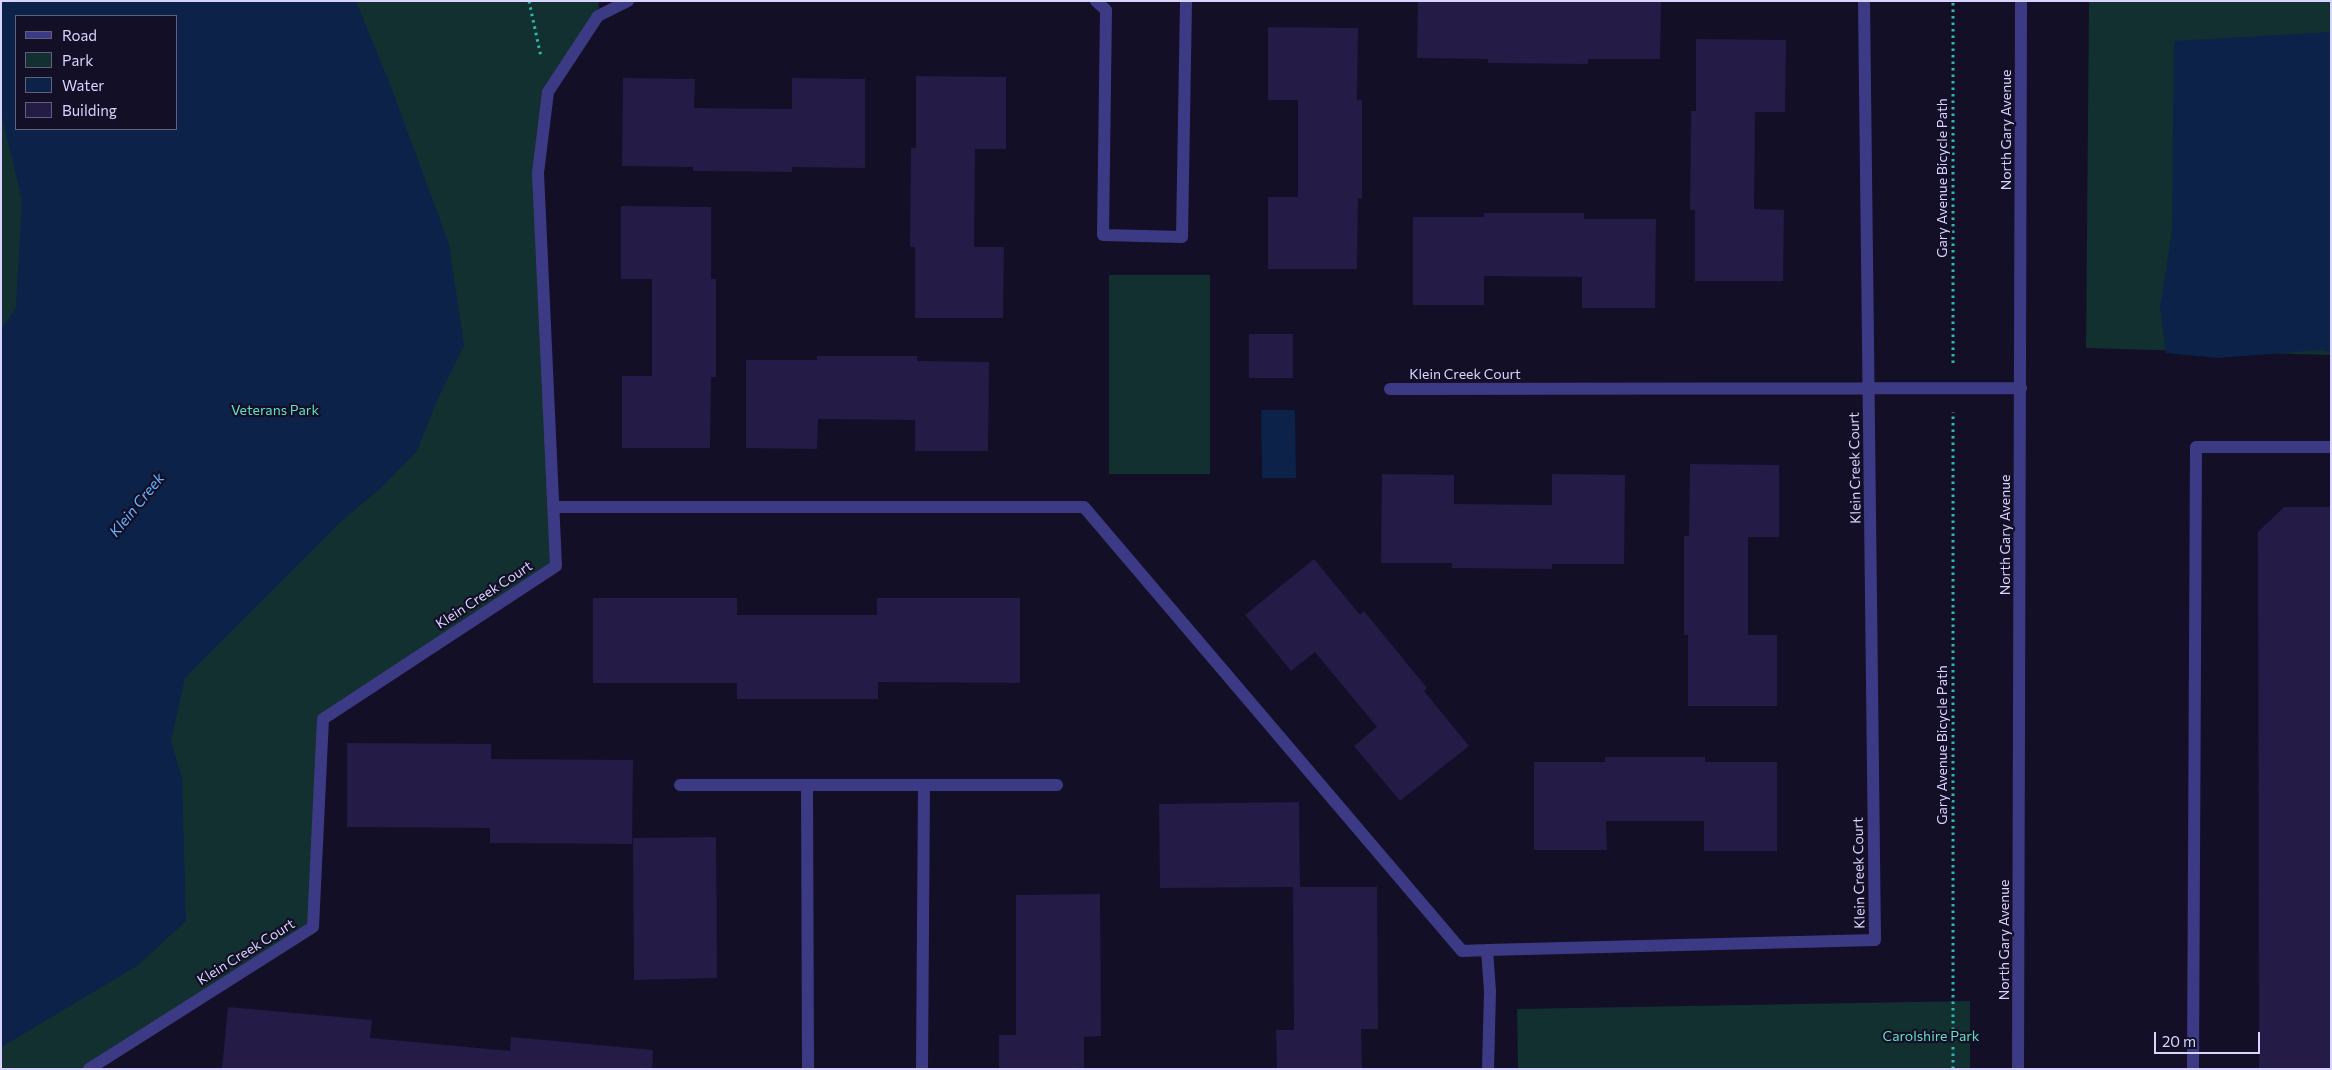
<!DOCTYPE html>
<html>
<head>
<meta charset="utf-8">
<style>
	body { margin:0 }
	#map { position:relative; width:2332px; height:1070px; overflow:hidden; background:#130f26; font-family:Commissioner,sans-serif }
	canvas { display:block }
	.frame { position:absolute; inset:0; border:2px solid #d9d4ff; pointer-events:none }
	.legend { position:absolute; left:15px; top:15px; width:162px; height:115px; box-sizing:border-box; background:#130f26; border:1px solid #625e7d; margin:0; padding:6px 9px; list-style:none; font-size:15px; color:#d9d4ff }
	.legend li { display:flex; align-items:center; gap:10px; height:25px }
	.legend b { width:25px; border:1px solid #625e7d }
	.scale { position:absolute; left:2154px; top:1032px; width:106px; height:22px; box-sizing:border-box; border:2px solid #d9d4ff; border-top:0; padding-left:6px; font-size:15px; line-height:18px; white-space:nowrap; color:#d9d4ff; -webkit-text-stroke:4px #130f26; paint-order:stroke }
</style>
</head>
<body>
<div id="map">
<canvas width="2332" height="1070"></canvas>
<div class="frame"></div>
<ul class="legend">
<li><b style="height:6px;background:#3d3a85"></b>Road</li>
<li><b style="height:14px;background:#12302f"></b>Park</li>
<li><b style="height:14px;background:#0c2248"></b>Water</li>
<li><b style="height:14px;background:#241b47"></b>Building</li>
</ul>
<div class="scale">20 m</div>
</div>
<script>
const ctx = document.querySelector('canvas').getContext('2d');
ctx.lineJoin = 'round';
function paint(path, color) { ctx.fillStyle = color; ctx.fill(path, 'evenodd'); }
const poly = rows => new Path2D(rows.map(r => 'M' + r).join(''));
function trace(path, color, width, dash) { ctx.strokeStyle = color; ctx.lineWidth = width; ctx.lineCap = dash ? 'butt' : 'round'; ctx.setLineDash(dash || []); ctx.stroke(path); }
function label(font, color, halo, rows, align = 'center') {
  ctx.font = font + ' Commissioner,sans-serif'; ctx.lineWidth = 4.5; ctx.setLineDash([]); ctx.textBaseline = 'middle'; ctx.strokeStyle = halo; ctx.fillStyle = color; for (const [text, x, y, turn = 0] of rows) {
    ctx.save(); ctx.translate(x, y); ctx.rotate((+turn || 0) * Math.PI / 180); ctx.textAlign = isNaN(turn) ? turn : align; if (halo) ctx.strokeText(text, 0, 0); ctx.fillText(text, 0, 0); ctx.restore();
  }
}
paint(poly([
	[1,1,599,1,598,16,548,92,538,173,556,566,323,719,313,927,89,1069,1,1069],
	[16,16,176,16,176,129,16,129],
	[2089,1,2331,1,2331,355,2086,348],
	[1109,275,1210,275,1210,474,1109,474],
	[1970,1001,1970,1069,1518,1069,1517,1009]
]), '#12302f');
paint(poly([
	[1,1,356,1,390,84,449,244,464,345,436,403,417,451,379,490,345,518,185,678,171,741,182,778,186,921,137,966,3,1046,1,1049,1,330,16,307,22,200,1,113],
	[16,16,176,16,176,129,16,129],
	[2331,32,2331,352,2320,350,2218,358,2166,353,2160,307,2172,231,2174,41],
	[1261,410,1295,410,1296,478,1262,478]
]), '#0c2248');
paint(poly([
	[1418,1,1661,1,1660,59,1588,59,1588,64,1488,63,1488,59,1417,58],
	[1268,27,1358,28,1357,100,1362,100,1362,199,1358,198,1357,269,1268,269,1268,197,1298,197,1298,100,1268,100],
	[1696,39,1786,40,1785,112,1755,112,1754,209,1784,210,1783,281,1695,281,1695,210,1690,210,1691,111,1696,111],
	[916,76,1006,77,1006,149,975,149,974,247,1004,247,1003,318,915,318,915,247,910,247,911,148,916,148],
	[623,78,695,79,694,108,792,109,792,78,865,79,865,168,792,167,792,172,693,171,693,167,622,166],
	[621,206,711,207,711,279,716,279,716,377,711,377,710,448,622,448,622,376,652,376,652,279,621,279],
	[1484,213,1584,213,1584,219,1656,219,1655,308,1582,308,1582,277,1484,276,1484,305,1413,305,1413,217,1484,217],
	[1249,334,1293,334,1293,378,1249,378],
	[817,356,917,356,917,361,989,362,988,451,915,451,915,420,818,419,817,449,746,448,746,360,817,360],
	[1690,464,1779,465,1779,537,1748,537,1748,635,1777,635,1777,706,1688,706,1688,635,1684,635,1684,536,1689,536],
	[1382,474,1454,475,1454,504,1552,505,1552,474,1625,475,1624,564,1552,564,1552,569,1452,568,1452,563,1381,563],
	[2284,507,2331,507,2331,1069,2259,1069,2258,532],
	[1314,559,1360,615,1364,611,1427,688,1424,691,1469,746,1400,801,1354,746,1377,727,1315,652,1291,671,1245,615],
	[593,598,737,598,737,615,877,615,877,598,1020,598,1020,683,878,682,878,699,737,699,737,683,593,683],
	[347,743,491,744,491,759,633,760,632,844,490,843,490,828,347,827],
	[1605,757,1705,757,1705,762,1777,762,1777,851,1704,851,1704,821,1606,821,1607,850,1534,850,1534,762,1605,762],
	[1299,802,1300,887,1377,887,1378,1029,1361,1029,1362,1069,1277,1069,1276,1030,1294,1030,1293,887,1160,888,1159,804],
	[716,837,717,978,634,980,633,838],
	[1100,894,1101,1036,1084,1037,1084,1069,999,1069,999,1035,1016,1035,1016,895],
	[228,1007,372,1020,370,1038,510,1051,511,1037,653,1050,652,1069,222,1069]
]), '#241b47');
trace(poly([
	[529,1,541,57],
	[1953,363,1953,1],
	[1953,1069,1953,412]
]), '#2fb8b0', 3, [2.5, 4]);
trace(poly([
	[1096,1,1106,10,1103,235,1182,237,1186,1],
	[1390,389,2021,388],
	[553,507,1084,507,1462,951,1487,950],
	[680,785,1057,785],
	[807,785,808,1069],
	[89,1069,313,927,323,719,556,566,538,173,548,92,598,16,628,1],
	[922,1069,924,785],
	[1488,1069,1490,991,1487,950,1875,940,1864,1],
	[2018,1069,2021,1],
	[2193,1069,2196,447,2331,447]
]), '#3d3a85', 12);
label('14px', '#d9d4ff', '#130f26', [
	["North Gary Avenue",2006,130,-90],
	["Gary Avenue Bicycle Path",1942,178,-90],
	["Klein Creek Court",1465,374],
	["Klein Creek Court",1855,468,-91],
	["North Gary Avenue",2005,535,-90],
	["Klein Creek Court",484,595,-33],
	["Gary Avenue Bicycle Path",1942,745,-90],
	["Klein Creek Court",1859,873,-91],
	["North Gary Avenue",2004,940,-90],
	["Klein Creek Court",246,952,-32]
]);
label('14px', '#5fe0c0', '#130f26', [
	["Veterans Park",275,410],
	["Carolshire Park",1931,1036]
]);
label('italic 15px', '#62b6ff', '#130f26', [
	["Klein Creek",137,505,-51]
]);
</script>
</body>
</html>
